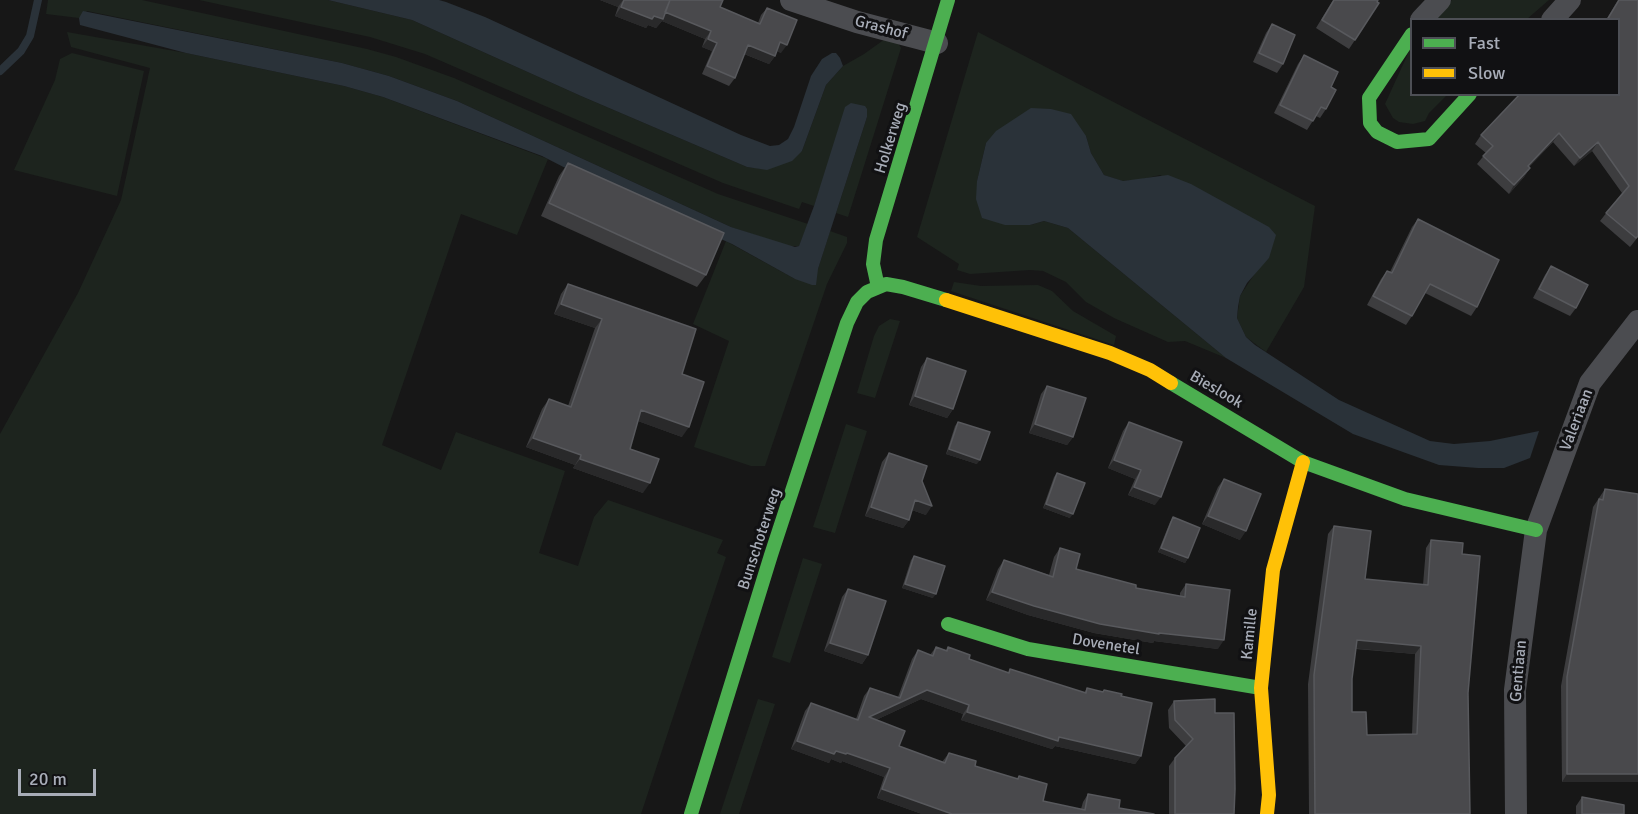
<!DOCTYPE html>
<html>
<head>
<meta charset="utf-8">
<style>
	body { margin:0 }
	#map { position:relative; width:1638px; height:814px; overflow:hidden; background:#171717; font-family:Signika,sans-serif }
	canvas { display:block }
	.legend { position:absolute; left:1410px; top:18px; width:210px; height:78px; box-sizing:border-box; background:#111113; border:2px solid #4d4f55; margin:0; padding:8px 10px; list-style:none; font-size:18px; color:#a8adb8 }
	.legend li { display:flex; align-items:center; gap:12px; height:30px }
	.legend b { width:30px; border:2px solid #4d4f55 }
	.scale { position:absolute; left:18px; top:769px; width:78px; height:27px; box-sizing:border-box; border:3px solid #a8adb8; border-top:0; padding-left:8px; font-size:18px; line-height:21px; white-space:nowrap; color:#a8adb8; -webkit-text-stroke:4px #111113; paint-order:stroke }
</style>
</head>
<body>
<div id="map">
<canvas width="1638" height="814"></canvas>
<ul class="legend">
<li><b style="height:8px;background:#4caf50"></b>Fast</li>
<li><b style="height:8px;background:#ffc107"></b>Slow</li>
</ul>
<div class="scale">20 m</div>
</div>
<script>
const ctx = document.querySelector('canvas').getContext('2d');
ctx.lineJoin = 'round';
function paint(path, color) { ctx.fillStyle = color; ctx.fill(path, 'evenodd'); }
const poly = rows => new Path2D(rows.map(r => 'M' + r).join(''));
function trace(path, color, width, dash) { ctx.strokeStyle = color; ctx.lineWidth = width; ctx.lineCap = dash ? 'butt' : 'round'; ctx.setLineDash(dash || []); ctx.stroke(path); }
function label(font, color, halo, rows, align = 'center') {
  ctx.font = font + ' Signika,sans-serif'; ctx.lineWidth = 6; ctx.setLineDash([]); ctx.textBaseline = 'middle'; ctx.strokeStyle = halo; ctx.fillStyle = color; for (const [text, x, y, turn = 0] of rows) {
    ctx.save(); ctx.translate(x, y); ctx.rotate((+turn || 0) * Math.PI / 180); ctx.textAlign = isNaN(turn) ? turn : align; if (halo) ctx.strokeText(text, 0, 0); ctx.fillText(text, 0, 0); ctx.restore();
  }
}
paint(poly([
	[48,0,142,0,367,49,396,57,454,78,718,194,808,224,799,246,788,246,731,227,457,101,389,76,342,63,87,11,79,18,46,14],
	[199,0,328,0,412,20,581,96,747,167,767,169,802,151,826,85,843,66,864,54,885,39,898,43,901,48,848,217,836,213,867,117,867,109,821,186,814,206,802,202,799,209,723,183,425,54,370,37],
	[1452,0,1549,0,1527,19,1432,20],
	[67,32,186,53,344,86,383,97,548,159,517,235,461,214,382,445,441,470,456,432,565,471,539,553,578,566,594,517,608,500,723,540,717,553,726,557,641,814,0,814,0,434,78,293,121,200,150,68,71,47],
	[978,32,1315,206,1304,287,1266,352,1246,337,1237,318,1240,296,1259,267,1269,258,1160,175,1139,180,1122,181,1104,175,1091,153,1086,136,986,143,977,181,1030,225,1044,221,1068,228,1226,358,1185,341,1168,342,1114,318,1086,302,1066,282,1043,271,1030,270,970,274,957,270,959,264,917,237],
	[1411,47,1412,94,1447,95,1429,113,1425,121,1413,124,1399,122,1393,118,1385,104],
	[72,53,144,71,117,196,14,170,55,80,60,59],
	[830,231,847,237,847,243,827,284,765,466,751,466,694,447,729,341,693,324,726,241,795,279,818,269],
	[954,282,981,286,1038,285,1052,291,1073,311,1116,336,1114,345,951,291],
	[890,319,900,321,875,398,857,393,874,336,879,326],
	[846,424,867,431,835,533,813,527],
	[803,558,822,564,790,663,772,657],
	[758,699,775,704,739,814,720,814]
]), '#1d241e');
paint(poly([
	[328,0,439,0,446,2,485,17,741,135,770,146,779,145,788,139,794,127,811,76,822,59,832,53,836,53,840,58,843,66,826,85,802,151,792,161,767,170,747,167,581,96,412,20],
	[83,11,342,63,389,76,457,101,731,227,795,247,799,246,814,206,845,107,851,103,865,106,867,109,867,117,818,269,816,285,812,285,795,279,732,244,581,176,542,156,383,97,344,86,186,53,80,25,79,18],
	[1031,108,1051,109,1071,114,1086,136,1091,153,1104,175,1123,181,1168,175,1191,184,1269,227,1276,235,1269,258,1247,283,1240,296,1238,307,1237,318,1246,337,1255,345,1339,400,1430,441,1454,444,1490,441,1539,431,1530,458,1504,468,1478,468,1439,465,1353,434,1226,358,1068,228,1044,221,1030,225,1005,225,982,218,976,199,977,181,986,143,996,131]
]), '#2a3239');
trace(poly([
	[0,71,21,51,30,36,38,0]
]), '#2a3239', 8);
trace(poly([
	[791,0,857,22,937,43],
	[1421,20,1440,0],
	[1552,20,1570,0],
	[1516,814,1515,690,1536,530,1590,383,1638,321]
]), '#4b4c50', 22);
trace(poly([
	[1412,34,1369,98,1370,123,1377,132,1397,142,1429,139,1470,94],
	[878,287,873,264,876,240,948,0],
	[1171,383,1303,462,1405,499,1536,530],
	[948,624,1028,649,1261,688],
	[691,814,771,555,847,323,857,302,867,292,886,284,903,287,946,300]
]), '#4caf50', 14);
trace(poly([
	[946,300,1110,353,1150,370,1171,383],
	[1267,814,1269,795,1261,688,1273,570,1303,462]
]), '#ffc107', 14);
paint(poly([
	[600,0,723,0,720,7,758,23,761,15,767,8,781,53,777,51,775,56,769,64,744,54,735,78,729,86,702,74,712,51,702,47,705,39,662,21,656,28,648,25,646,28,615,16,618,7],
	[1333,0,1378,0,1355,40,1349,49,1316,28],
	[1618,0,1638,0,1638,237,1630,247,1600,221,1622,193,1592,151,1574,166,1553,142,1529,167,1530,168,1524,177,1509,194,1477,164,1486,153,1475,144,1481,135,1618,94,1618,20,1606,20],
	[1272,24,1283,64,1277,73,1253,62,1266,33],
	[1304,55,1331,87,1326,109,1320,118,1316,116,1307,130,1274,113,1298,64],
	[568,163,706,275,697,287,541,216,559,176],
	[1418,219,1477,307,1471,316,1425,293,1412,316,1406,325,1367,305,1381,279,1387,271,1390,272,1412,227],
	[1551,266,1576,308,1570,316,1533,298,1545,275],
	[568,284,682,374,682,437,638,421,630,449,643,493,573,468,575,465,526,447,542,409,549,399,568,406,595,328,554,314,561,294],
	[927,358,953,409,947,418,909,405,921,367],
	[1047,386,1073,437,1067,445,1029,433,1041,394],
	[958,422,977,464,946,454,955,426],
	[1129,422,1155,505,1128,495,1135,479,1108,468,1123,431],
	[889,453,922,481,926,515,912,510,909,520,903,528,865,516,882,462],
	[1057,473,1070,518,1043,508,1054,477],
	[1224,479,1240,540,1202,524,1218,487],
	[1605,489,1638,782,1562,782,1561,686,1593,507],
	[1173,517,1188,558,1185,563,1158,552,1170,522],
	[1334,526,1365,579,1423,585,1426,548,1431,540,1462,554,1468,693,1470,814,1309,814,1308,684,1328,534],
	[1356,649,1415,654,1412,734,1367,735,1352,712,1352,679],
	[1060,548,1076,569,1136,588,1180,596,1180,593,1186,584,1218,649,1154,641,1153,643,1094,633,1028,615,986,600,998,569,1004,560,1049,575,1054,557],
	[914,556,933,598,902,588,911,560],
	[848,589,868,655,862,664,824,651,842,597],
	[936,647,946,650,948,647,969,659,1008,673,1010,669,1084,693,1087,688,1102,692,1104,690,1121,696,1141,756,1135,764,1055,746,1052,749,961,720,963,714,921,699,876,720,899,746,942,762,949,753,975,766,1017,779,1019,776,1043,801,1081,809,1083,802,1088,794,1119,808,1154,814,922,814,877,798,884,777,842,761,841,763,831,759,829,763,791,749,805,711,811,703,856,719,864,696,870,688,898,697,912,659,918,650,930,655],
	[1174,701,1215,713,1234,814,1169,814,1169,766,1175,758,1186,746,1169,728,1168,710],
	[1582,797,1624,814,1576,814,1576,806]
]), '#3d3d3f');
paint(poly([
	[600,0,623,0,618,7],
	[621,7,654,16,665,12,711,31,705,39,662,21,656,28,648,25,646,28,615,16],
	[708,39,717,43,712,51,702,47],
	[780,42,787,45,781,53,775,50],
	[748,45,775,56,769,64,742,53],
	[1559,133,1553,142,1522,174,1528,166],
	[1598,142,1592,151,1574,166,1580,158],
	[1530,168,1524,177,1509,194,1514,185],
	[561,304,602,319,595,328,554,314],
	[915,396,953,409,947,418,909,405],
	[641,410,689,427,682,437,635,420],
	[1035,424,1073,437,1067,445,1029,433],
	[533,438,581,455,575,465,526,447],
	[949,449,980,460,977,464,946,454],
	[580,459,650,483,643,493,573,468],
	[1114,460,1141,470,1135,479,1108,468],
	[1134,487,1161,497,1155,505,1128,495],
	[915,500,932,506,926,515,909,509],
	[1046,504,1073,514,1070,518,1043,508],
	[871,507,909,520,903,528,865,516],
	[1208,516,1246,531,1240,540,1202,524],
	[1161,548,1188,558,1185,563,1158,552],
	[905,584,936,594,933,598,902,588],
	[992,592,1159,633,1224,640,1218,649,1154,641,1153,643,1094,633,1028,615,986,600],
	[1357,640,1421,646,1415,654,1351,648],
	[830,643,868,655,862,664,824,651],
	[927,690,969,705,963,714,921,699,863,726,869,717],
	[967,712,1059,737,1141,756,1135,764,1055,746,1052,749,961,720],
	[797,741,847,753,890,768,884,777,842,761,841,763,831,759,829,763,791,749],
	[1567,774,1638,774,1638,782,1562,782],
	[882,789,952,814,922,814,877,798]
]), '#29292a');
const building = poly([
	[624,0,670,0,663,19,654,16,652,19,621,7,624,0],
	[670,0,723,0,720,7,760,24,767,8,797,20,787,45,780,42,775,56,748,45,735,78,707,66,717,43,708,39,711,31,665,12,670,0],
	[1334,0,1378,0,1377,2,1379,3,1355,40,1322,20,1334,0],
	[1619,0,1638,0,1638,236,1636,238,1606,213,1629,186,1598,142,1580,158,1559,133,1528,166,1530,168,1514,185,1483,156,1493,146,1481,135,1520,94,1618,94,1618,20,1607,20,1619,0],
	[1272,24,1295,35,1283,64,1259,53,1272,24],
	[1304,55,1338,72,1331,87,1336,90,1326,109,1321,107,1313,121,1280,105,1304,55],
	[568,163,724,233,706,275,549,203,568,163],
	[1418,219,1499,260,1477,307,1430,284,1412,316,1373,296,1387,271,1392,273,1418,219],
	[1551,266,1588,285,1576,308,1539,289,1551,266],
	[568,284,696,329,682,374,704,382,689,427,641,410,630,449,659,459,650,483,580,459,581,455,533,438,549,399,571,407,602,319,561,304,568,284],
	[927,358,966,371,953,409,915,396,927,358],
	[1047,386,1086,398,1073,437,1035,424,1047,386],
	[958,422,990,432,980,460,949,449,958,422],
	[1129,422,1182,442,1161,497,1134,487,1141,470,1114,460,1129,422],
	[889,453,927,466,922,481,932,506,915,500,909,520,871,507,889,453],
	[1057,473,1085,483,1073,514,1046,504,1057,473],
	[1224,479,1261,494,1246,531,1208,516,1224,479],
	[1605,489,1638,494,1638,774,1567,774,1567,677,1599,499,1603,500,1605,489],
	[1173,517,1200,528,1188,558,1161,548,1173,517],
	[1334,526,1371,531,1365,579,1428,585,1431,540,1463,543,1462,554,1480,556,1468,693,1470,814,1315,814,1314,675,1334,526],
	[1357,640,1421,646,1417,734,1367,735,1366,712,1352,712,1352,679,1357,640],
	[1060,548,1080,554,1076,569,1136,585,1136,588,1185,597,1186,584,1230,590,1224,640,1159,633,1159,634,1100,624,1034,606,992,592,1004,560,1053,577,1060,548],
	[914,556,945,566,936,594,905,584,914,556],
	[848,589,886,601,868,655,830,643,848,589],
	[936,647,947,651,948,647,970,655,969,659,1009,673,1010,669,1086,693,1087,688,1103,692,1104,690,1122,694,1121,696,1152,703,1141,756,1059,737,1058,741,967,712,969,705,927,690,869,717,905,731,899,746,945,763,949,753,976,761,975,766,1018,779,1019,776,1047,784,1043,801,1085,810,1088,794,1120,800,1119,808,1154,814,952,814,882,789,890,768,847,753,846,754,836,751,834,754,797,741,811,703,858,720,870,688,900,698,918,650,933,656,936,647],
	[1215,699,1215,713,1234,713,1235,789,1234,814,1175,814,1175,758,1193,739,1175,720,1174,701,1215,699],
	[1582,797,1624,805,1624,814,1582,814,1582,797]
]);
paint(building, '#49494c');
trace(building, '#58595d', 1.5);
label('16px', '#a8adb8', '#111113', [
	["Grashof",881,28,15],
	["Holkerweg",891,138,-73],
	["Bieslook",1216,390,30],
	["Valeriaan",1577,420,-69],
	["Bunschoterweg",760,539,-72],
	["Kamille",1250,634,-84],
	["Dovenetel",1106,645,9],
	["Gentiaan",1519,671,-85]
]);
</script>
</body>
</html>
